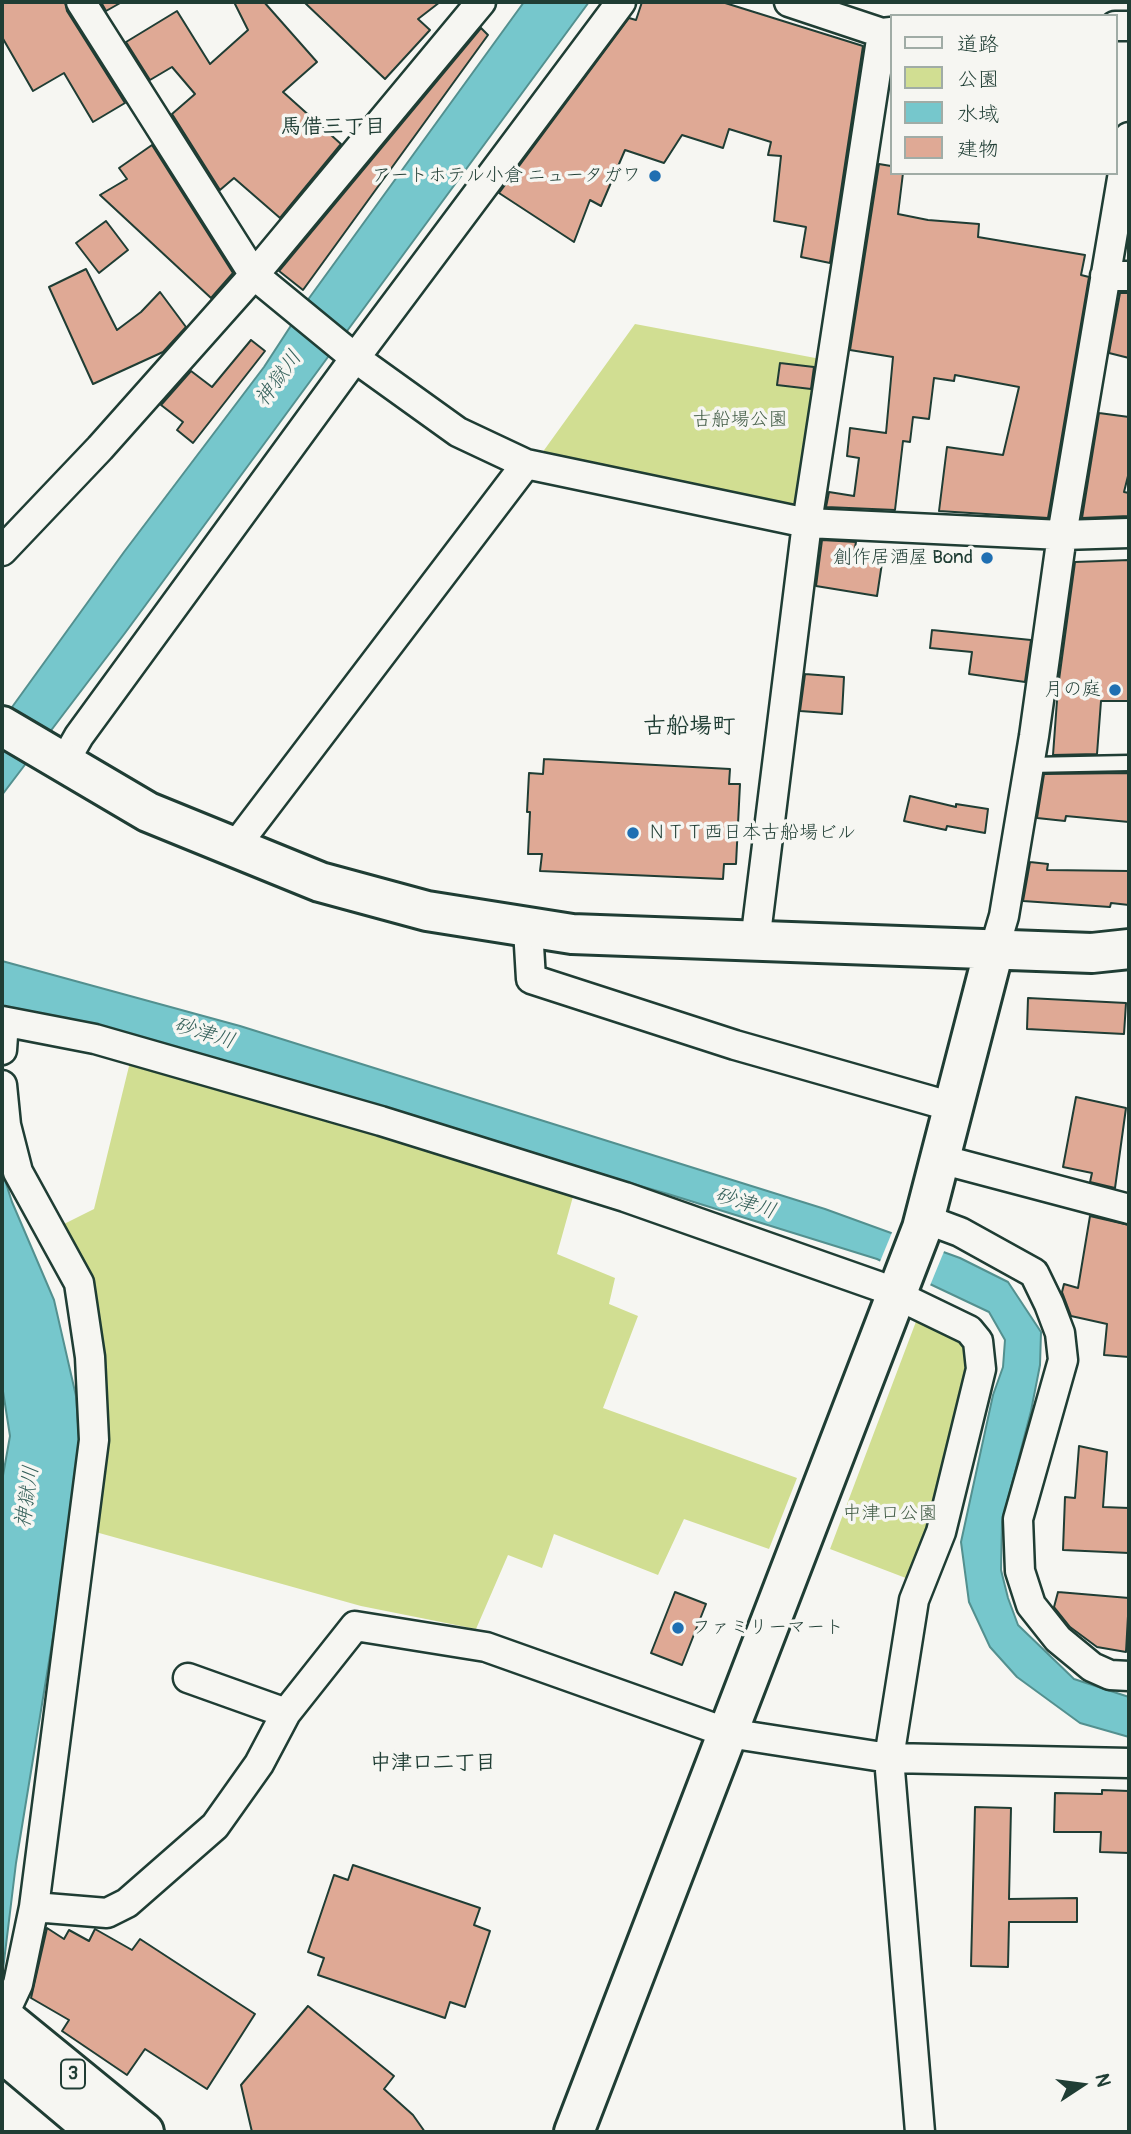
<!DOCTYPE html>
<html>
<head>
<meta charset="utf-8">
<style>
	body { margin:0 }
	#map { position:relative; width:1131px; height:2134px; overflow:hidden; background:#f6f6f2; font-family:Pangolin,"Klee One",sans-serif }
	canvas { display:block }
	.frame { position:absolute; inset:0; border:4px solid #1f3d34; pointer-events:none }
	.legend { position:absolute; left:890px; top:14px; width:228px; height:161px; box-sizing:border-box; background:#f6f6f2; border:2px solid #a0aca6; margin:0; padding:9px 12px; list-style:none; font-size:21px; color:#1f3d34 }
	.legend li { display:flex; align-items:center; gap:14px; height:35px }
	.legend b { width:35px; border:2px solid #a0aca6 }
	.north { position:absolute; left:1047px; top:2050px; width:70px; height:70px; -webkit-text-stroke:5px #f6f6f2; paint-order:stroke; rotate:77deg; font-size:19px; font-weight:700; line-height:28px; text-align:center; color:#1f3d34 }
	.north::after { content:''; display:block; margin:auto; width:24px; height:32px; background:#1f3d34; clip-path:polygon(50% 0,100% 100%,50% 72%,0 100%) }
</style>
</head>
<body>
<div id="map">
<canvas width="1131" height="2134"></canvas>
<div class="frame"></div>
<ul class="legend">
<li><b style="height:9px;background:#f6f6f2"></b>道路</li>
<li><b style="height:19px;background:#d1de92"></b>公園</li>
<li><b style="height:19px;background:#76c7cc"></b>水域</li>
<li><b style="height:19px;background:#dfa995"></b>建物</li>
</ul>
<div class="north">N</div>
</div>
<script>
const ctx = document.querySelector('canvas').getContext('2d');
ctx.lineJoin = 'round';
function paint(path, color) { ctx.fillStyle = color; ctx.fill(path, 'evenodd'); }
const poly = rows => new Path2D(rows.map(r => 'M' + r).join(''));
function trace(path, color, width, dash) { ctx.strokeStyle = color; ctx.lineWidth = width; ctx.lineCap = dash ? 'butt' : 'round'; ctx.setLineDash(dash || []); ctx.stroke(path); }
function label(font, color, halo, rows, align = 'center') {
  ctx.font = font + ' Pangolin,"Klee One",sans-serif'; ctx.lineWidth = 7; ctx.setLineDash([]); ctx.textBaseline = 'middle'; ctx.strokeStyle = halo; ctx.fillStyle = color; for (const [text, x, y, turn = 0] of rows) {
    ctx.save(); ctx.translate(x, y); ctx.rotate((+turn || 0) * Math.PI / 180); ctx.textAlign = isNaN(turn) ? turn : align; if (halo) ctx.strokeText(text, 0, 0); ctx.fillText(text, 0, 0); ctx.restore();
  }
}
paint(poly([
	[635,324,826,360,797,509,542,453],
	[131,1058,574,1193,557,1254,615,1278,609,1304,638,1316,603,1408,797,1478,769,1549,684,1519,658,1575,554,1534,542,1568,508,1555,476,1629,361,1606,92,1531,87,1273,64,1224,94,1209],
	[920,1311,969,1337,974,1353,932,1528,911,1580,830,1549]
]), '#d1de92');
const water = poly([
	[524,2,589,2,125,633,2,795,2,721,124,552,264,367,307,301,524,2],
	[2,961,240,1026,825,1209,960,1258,1008,1282,1041,1332,1040,1365,1031,1411,1002,1522,1001,1570,1008,1598,1018,1625,1074,1679,1129,1697,1129,1737,1080,1723,1017,1677,990,1647,969,1602,961,1542,993,1395,1003,1367,1005,1340,989,1312,877,1259,668,1194,412,1120,2,1013,2,961],
	[2,1171,12,1202,54,1300,76,1396,81,1466,16,1863,2,1978,2,1481,10,1436,2,1385,2,1171]
]);
paint(water, '#76c7cc');
trace(water, '#53908f', 2);
paint(poly([
	[893,1230,945,1249,929,1288,879,1264]
]), '#f6f6f2');
const building = poly([
	[2,2,65,2,67,11,125,103,93,122,64,73,33,91,2,37,2,2],
	[101,2,122,2,106,11,101,2],
	[234,2,264,2,317,62,283,92,341,144,280,218,234,178,220,190,172,114,195,94,172,67,150,80,126,42,177,11,210,64,248,30,234,2],
	[304,2,440,2,418,19,430,30,385,79,304,2],
	[642,2,722,2,863,46,830,263,801,257,806,227,774,221,781,156,768,155,771,142,729,129,723,148,682,135,664,163,625,150,601,206,590,200,574,242,499,193,629,18,636,20,642,2],
	[481,28,488,35,303,290,279,271,481,28],
	[152,145,233,273,211,298,100,195,127,179,119,168,152,145],
	[879,164,891,166,891,173,903,173,898,214,928,220,979,224,978,237,1085,255,1081,275,1089,277,1048,518,939,511,947,447,1003,455,1019,387,955,375,954,381,934,378,929,419,913,417,910,442,903,441,895,510,826,507,829,492,854,496,859,458,847,456,850,428,886,433,893,357,850,350,879,164],
	[106,221,128,250,99,273,76,243,106,221],
	[86,269,117,330,141,312,160,292,186,327,163,352,93,384,49,287,86,269],
	[1120,293,1129,293,1129,358,1109,353,1120,293],
	[251,340,265,351,193,443,177,430,183,422,161,405,191,371,212,387,251,340],
	[780,363,814,367,811,389,777,385,780,363],
	[1099,413,1129,417,1129,472,1124,492,1129,493,1129,516,1082,518,1099,413],
	[822,540,856,542,853,558,882,563,877,596,816,586,822,540],
	[1129,560,1129,701,1101,701,1097,754,1053,755,1058,687,1075,562,1129,560],
	[932,630,1031,640,1025,682,969,674,972,652,930,648,932,630],
	[805,674,844,677,842,714,800,711,805,674],
	[544,759,730,769,729,784,740,784,736,864,724,864,723,879,540,871,542,854,528,854,530,812,527,812,529,773,543,774,544,759],
	[1129,773,1129,822,1066,816,1065,821,1037,818,1044,774,1129,773],
	[910,796,956,807,956,804,988,809,985,833,947,826,946,830,904,821,910,796],
	[1030,862,1048,864,1047,870,1129,871,1129,905,1111,903,1110,907,1023,901,1030,862],
	[1028,998,1126,1003,1124,1034,1027,1029,1028,998],
	[1076,1097,1126,1108,1115,1188,1090,1182,1092,1173,1063,1167,1076,1097],
	[1090,1216,1129,1225,1129,1357,1104,1355,1107,1324,1071,1316,1062,1292,1064,1284,1078,1288,1090,1216],
	[1079,1446,1107,1452,1103,1507,1129,1508,1129,1553,1063,1550,1065,1497,1075,1498,1079,1446],
	[675,1592,706,1604,682,1665,651,1653,675,1592],
	[1058,1592,1129,1598,1126,1652,1097,1647,1070,1627,1054,1607,1058,1592],
	[1102,1790,1129,1791,1129,1853,1100,1852,1101,1832,1054,1832,1055,1793,1102,1794,1102,1790],
	[975,1807,1011,1808,1009,1899,1077,1898,1077,1922,1009,1922,1008,1967,971,1966,975,1807],
	[353,1865,480,1908,474,1925,490,1931,465,2007,450,2002,445,2018,318,1975,324,1958,308,1952,334,1875,348,1880,353,1865],
	[47,1928,64,1939,69,1930,89,1941,95,1929,132,1950,140,1939,255,2014,207,2089,145,2049,127,2075,62,2031,69,2020,31,1998,47,1928],
	[308,2006,394,2076,384,2089,413,2115,425,2132,252,2132,241,2085,308,2006]
]);
paint(building, '#dfa995');
trace(building, '#1f3d34', 2);
const lane = poly([
	[1029,765,1129,763]
]);
const street = poly([
	[81,2,254,275,355,358,458,432,526,464,807,523,1062,535,1129,533],
	[789,2,882,33,891,32],
	[1115,26,1129,26],
	[1105,276,1129,276],
	[2,551,100,448,254,275,481,2],
	[63,764,79,736,355,358,621,2],
	[234,848,526,464],
	[528,929,531,979,735,1045,953,1107],
	[755,942,807,523,882,33],
	[994,950,1004,916,1034,736,1062,535,1129,137],
	[2,1021,95,1039,381,1121,625,1197,878,1286,969,1330,978,1341,981,1369,941,1532,914,1600,889,1758,920,2132],
	[2,1050,4,1022],
	[2,1085,6,1125,18,1172,79,1283,90,1357,94,1440,34,1907,18,1984,2,2018],
	[940,1159,1129,1209],
	[925,1219,960,1232,1034,1273,1049,1304,1060,1333,1063,1360,1018,1519,1020,1571,1031,1605,1058,1639,1092,1667,1110,1675,1129,1676],
	[188,1678,286,1713],
	[34,1907,107,1913,127,1903,215,1826,259,1764,286,1713,355,1626,486,1647,728,1733,889,1758,1129,1763]
]);
const secondary = poly([
	[2,726,148,812,320,882,427,911,572,934,1092,953,1129,949],
	[574,2132,922,1228,994,950]
]);
const highway = poly([
	[2,2016,144,2132],
	[2,2052,97,2132]
]);
trace(lane, '#1f3d34', 19);
trace(street, '#1f3d34', 33);
trace(secondary, '#1f3d34', 44);
trace(highway, '#1f3d34', 44);
trace(lane, '#f6f6f2', 14);
trace(street, '#f6f6f2', 28);
trace(secondary, '#f6f6f2', 38);
trace(highway, '#f6f6f2', 38);
for (const [x, y, r, color] of [
	[655,176,7,"#1f6fb2"],
	[987,558,7,"#1f6fb2"],
	[1115,690,7,"#1f6fb2"],
	[633,833,7,"#1f6fb2"],
	[678,1628,7,"#1f6fb2"]
]) { const dot = new Path2D(); dot.arc(x, y, r, 0, 2 * Math.PI); ctx.fillStyle = color; ctx.fill(dot); trace(dot, '#f6f6f2', 2.5); }
for (const [x, y, w] of [
	[73,2074,24]
]) { const box = new Path2D(); box.roundRect(x - w / 2, y - 14.5, w, 29, 5); ctx.fillStyle = '#f6f6f2'; ctx.fill(box); trace(box, '#1f3d34', 2); }
label('bold 18px', '#1f3d34', null, [
	["3",73,2074]
]);
label('19px', '#1f3d34', '#f6f6f2', [
	["アートホテル小倉 ニュータガワ",641,176],
	["創作居酒屋 Bond",973,558],
	["月の庭",1101,690],
	["ＮＴＴ西日本古船場ビル",647,833,"left"],
	["ファミリーマート",692,1628,"left"]
], 'right');
label('19px', '#435d47', '#f6f6f2', [
	["古船場公園",740,420],
	["中津口公園",890,1514]
]);
label('bold 21px', '#1f3d34', '#f6f6f2', [
	["馬借三丁目",333,128],
	["中津口二丁目",433,1764]
]);
label('italic 21px', '#35605a', '#f6f6f2', [
	["神獄川",279,379,-54],
	["砂津川",204,1034,17],
	["砂津川",745,1204,17],
	["神獄川",28,1497,-82]
]);
label('bold 23px', '#1f3d34', '#f6f6f2', [
	["古船場町",689,727]
]);
</script>
</body>
</html>
